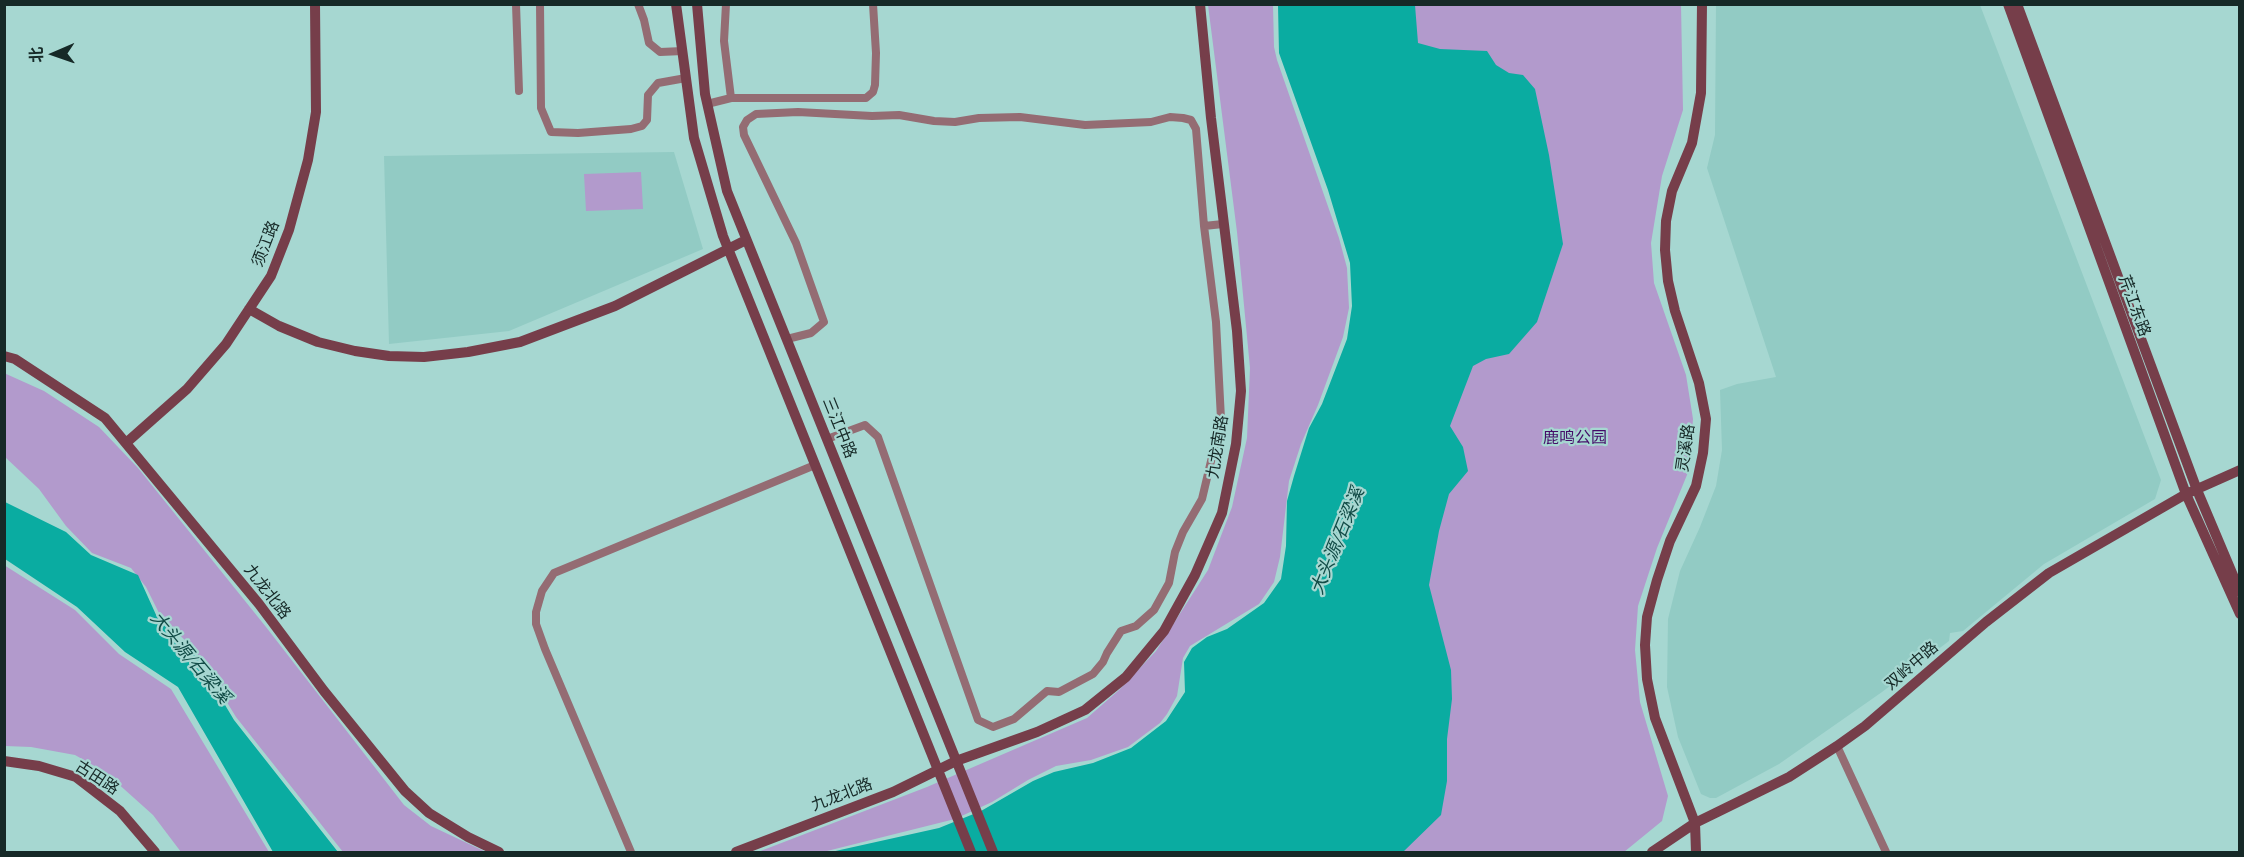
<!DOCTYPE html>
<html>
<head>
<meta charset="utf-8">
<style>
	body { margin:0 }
	#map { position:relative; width:2244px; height:857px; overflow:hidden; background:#a6d7d1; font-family:"PT Sans Narrow","Noto Sans SC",sans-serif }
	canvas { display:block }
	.frame { position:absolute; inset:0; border:6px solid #162927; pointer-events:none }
	.north { position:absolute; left:24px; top:24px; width:60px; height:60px; -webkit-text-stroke:4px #a6d7d1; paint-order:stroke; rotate:268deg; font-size:16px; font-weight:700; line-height:24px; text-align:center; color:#162927 }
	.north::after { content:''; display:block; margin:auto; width:21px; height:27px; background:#162927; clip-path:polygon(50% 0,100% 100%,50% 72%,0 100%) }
</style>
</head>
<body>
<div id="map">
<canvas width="2244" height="857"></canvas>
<div class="frame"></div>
<div class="north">北</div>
</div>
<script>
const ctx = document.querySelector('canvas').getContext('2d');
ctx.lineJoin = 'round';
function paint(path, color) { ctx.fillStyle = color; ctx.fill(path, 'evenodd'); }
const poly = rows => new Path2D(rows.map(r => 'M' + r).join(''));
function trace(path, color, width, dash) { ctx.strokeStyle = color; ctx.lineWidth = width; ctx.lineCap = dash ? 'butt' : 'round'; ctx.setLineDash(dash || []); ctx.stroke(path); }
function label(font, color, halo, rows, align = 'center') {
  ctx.font = font + ' "PT Sans Narrow","Noto Sans SC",sans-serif'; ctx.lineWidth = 4.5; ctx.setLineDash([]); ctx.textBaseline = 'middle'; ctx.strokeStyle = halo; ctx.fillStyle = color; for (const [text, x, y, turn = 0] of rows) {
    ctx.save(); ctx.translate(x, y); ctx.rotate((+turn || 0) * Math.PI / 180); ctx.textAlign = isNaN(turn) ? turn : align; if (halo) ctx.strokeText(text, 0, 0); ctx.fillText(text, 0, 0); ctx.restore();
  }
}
paint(poly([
	[1716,5,1980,5,2161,480,2155,499,2044,564,1963,631,1950,633,1949,641,1882,692,1779,764,1716,798,1710,798,1701,794,1678,737,1667,687,1668,619,1680,571,1700,527,1716,486,1722,450,1720,390,1737,384,1776,377,1707,168,1715,135],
	[674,152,703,249,509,331,389,344,384,156]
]), '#92cbc4');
paint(poly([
	[1208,5,1273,5,1274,47,1277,60,1339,238,1347,268,1349,308,1343,337,1318,405,1301,444,1289,481,1280,557,1274,582,1259,604,1190,646,1183,658,1177,696,1167,714,1160,723,1128,747,1091,760,1056,766,1028,780,992,802,955,819,823,852,758,852,927,787,1087,718,1119,690,1156,651,1208,570,1232,507,1247,438,1250,368,1237,232],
	[1410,5,1681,5,1683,110,1662,176,1651,243,1654,283,1686,375,1693,419,1689,470,1657,548,1638,606,1635,650,1640,702,1668,796,1662,821,1624,852,1386,852,1447,429,1427,54,1413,44],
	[641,172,643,209,586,211,584,174],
	[4,373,44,391,99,427,138,468,266,627,404,805,431,826,486,852,343,852,236,717,195,650,161,617,146,587,131,568,92,553,66,526,39,489,5,457],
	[4,565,75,610,119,654,171,689,269,852,181,852,153,815,105,772,75,755,31,747,5,746]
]), '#b29acc');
paint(poly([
	[1278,5,1415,5,1418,43,1440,49,1487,51,1496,65,1509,73,1523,75,1535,89,1549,155,1563,244,1537,322,1509,354,1486,359,1473,366,1450,426,1463,447,1468,471,1449,494,1439,531,1429,585,1451,670,1452,699,1447,739,1447,781,1441,815,1403,852,831,852,939,828,981,811,1033,781,1054,772,1093,763,1131,748,1166,721,1185,692,1184,662,1192,648,1207,637,1227,629,1264,603,1281,579,1286,546,1287,501,1294,476,1309,428,1322,404,1347,339,1352,306,1350,263,1328,190,1279,53],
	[5,502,66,532,91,555,138,575,157,617,197,658,234,720,338,852,273,852,178,687,125,652,77,607,5,559]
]), '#0aaca1');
trace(poly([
	[516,4,519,91],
	[540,4,541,108,551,132,578,133,631,129,642,126,647,120,648,95,658,83,686,78],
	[638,4,644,20,649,43,660,52,683,51],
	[726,4,724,41,731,98],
	[707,104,731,98,866,98,873,92,875,85,876,53,873,4],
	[1204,226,1223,224],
	[787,339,811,333,824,322,796,243,744,135,743,127,747,120,756,114,798,112,872,116,899,115,934,121,955,122,979,118,1020,117,1085,125,1151,122,1170,117,1183,118,1191,120,1196,129,1204,226,1216,322,1221,419,1202,499,1183,532,1175,552,1169,583,1154,610,1136,626,1121,631,1107,653,1103,662,1093,674,1059,692,1047,691,1014,719,993,727,978,720,878,437,865,425,827,439],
	[1837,746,1886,852],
	[631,852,545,649,536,624,536,612,542,591,554,573,815,465]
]), '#946c73', 8);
trace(poly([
	[676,4,694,138,723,236,971,852],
	[697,4,705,94,727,191,993,852],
	[2008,4,2186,494,2240,614],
	[2017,4,2197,490,2240,592],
	[249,309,279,326,318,342,355,351,389,356,424,357,468,352,520,342,615,306,746,240],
	[4,356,15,359,105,418,259,604,324,691,405,791,429,813,468,837,499,852],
	[126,443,187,389,226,344,271,276,289,230,308,160,316,112,315,4],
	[4,761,39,766,76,777,120,811,155,852],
	[736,852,893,792,956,761,1037,732,1085,710,1126,677,1164,631,1195,575,1222,513,1236,444,1241,391,1237,331,1211,118,1200,4],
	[1652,852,1695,823,1789,777,1837,746,1865,726,1986,622,2049,573,2186,494,2240,470],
	[1696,852,1695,823,1655,718,1647,679,1645,645,1647,617,1657,580,1670,541,1696,486,1703,453,1706,419,1699,383,1675,311,1668,281,1665,250,1666,221,1672,191,1692,143,1701,93,1702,4]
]), '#763e4a', 10);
label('16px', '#162927', '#a6d7d1', [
	["须江路",266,244,-69],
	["芹江东路",2134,306,70],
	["三江中路",839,428,68],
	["九龙南路",1218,447,-81],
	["灵溪路",1686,448,-82],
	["九龙北路",267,592,52],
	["双岭中路",1912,666,-41],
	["古田路",97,778,33],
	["九龙北路",842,795,-21]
]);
label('16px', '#440c68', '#a6d7d1', [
	["鹿鸣公园",1575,438]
]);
label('italic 18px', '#114b46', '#a6d7d1', [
	["大头源/石梁溪",1338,541,-68],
	["大头源/石梁溪",190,658,50]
]);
</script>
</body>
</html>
